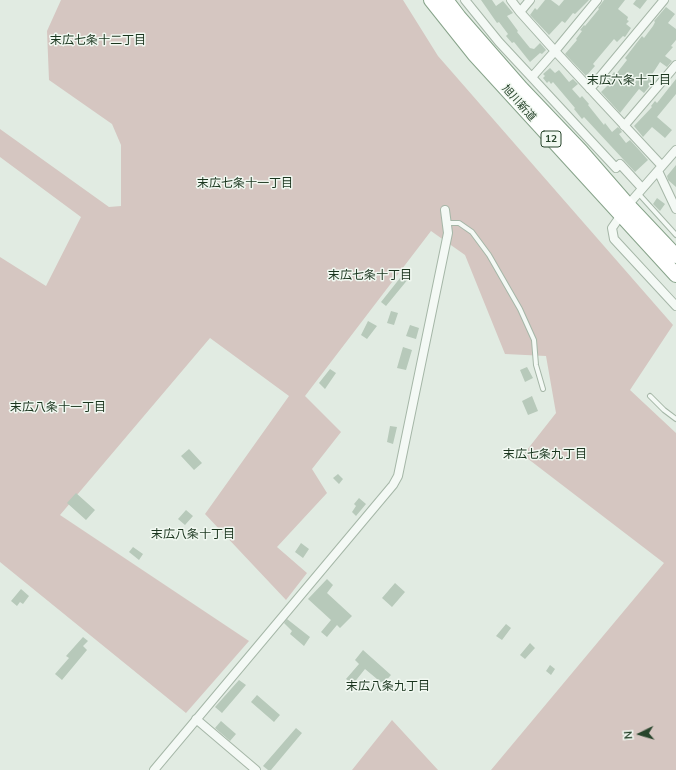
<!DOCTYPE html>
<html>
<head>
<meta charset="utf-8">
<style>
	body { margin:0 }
	#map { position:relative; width:676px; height:770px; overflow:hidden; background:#e1ebe2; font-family:Mulish,sans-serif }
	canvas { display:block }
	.north { position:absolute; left:620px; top:714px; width:40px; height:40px; -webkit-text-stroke:3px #f1f8f1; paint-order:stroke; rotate:265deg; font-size:11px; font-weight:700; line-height:16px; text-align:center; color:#27442b }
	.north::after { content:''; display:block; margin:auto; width:14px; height:18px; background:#27442b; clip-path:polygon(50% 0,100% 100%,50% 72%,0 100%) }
</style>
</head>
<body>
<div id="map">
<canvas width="676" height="770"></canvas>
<div class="north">N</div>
</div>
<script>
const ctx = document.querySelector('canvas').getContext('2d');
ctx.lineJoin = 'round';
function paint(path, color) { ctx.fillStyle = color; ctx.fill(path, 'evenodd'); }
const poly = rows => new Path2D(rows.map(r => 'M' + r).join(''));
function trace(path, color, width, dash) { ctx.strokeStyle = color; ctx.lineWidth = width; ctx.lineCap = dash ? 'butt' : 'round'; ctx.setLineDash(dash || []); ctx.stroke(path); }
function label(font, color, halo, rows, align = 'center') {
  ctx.font = font + ' Mulish,"Noto Sans JP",sans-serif'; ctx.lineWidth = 3; ctx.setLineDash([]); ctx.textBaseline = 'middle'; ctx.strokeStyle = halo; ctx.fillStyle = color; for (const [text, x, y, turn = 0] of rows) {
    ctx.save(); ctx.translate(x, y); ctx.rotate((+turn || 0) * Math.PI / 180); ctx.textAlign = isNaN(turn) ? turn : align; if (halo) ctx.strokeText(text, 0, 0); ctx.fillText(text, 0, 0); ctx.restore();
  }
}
paint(poly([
	[61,0,403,0,438,56,673,325,630,390,676,433,676,770,491,770,664,563,523,455,556,413,546,356,505,354,465,255,431,231,305,396,341,432,312,469,327,493,277,547,307,573,286,600,205,514,289,396,210,338,60,515,249,641,186,713,0,562,0,257,46,286,81,217,0,157,0,129,109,207,121,206,121,145,112,124,49,80,47,31],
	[392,720,438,770,352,770]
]), '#d5c6c1');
paint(poly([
	[481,0,492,0,496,6,503,1,513,13,507,16,518,31,517,32,530,48,534,49,540,43,546,50,542,54,540,53,530,62,514,42,512,43,506,36,508,34,499,22,497,23],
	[545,0,551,0,559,6,564,0,589,0,575,14,573,13,565,23,562,21,549,35,530,15,535,8,537,10],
	[604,0,625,0,618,9,628,17,627,20,629,21,626,24,631,28,625,37,623,36,617,42,614,39,593,64,595,66,586,76,565,54,577,40,576,39,582,31,580,30,584,25,585,26,599,9,598,8],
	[636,0,647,0,640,9,633,4],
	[666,7,675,14,668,23,676,29,676,40,671,46,673,47,665,56,672,61,667,67,660,62,649,79,653,82,644,93,639,89,620,113,601,92,608,85,603,82,608,76,610,78,614,72,616,74,627,60,625,58,642,36,644,38,653,26,655,22,654,21],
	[550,68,555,73,559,70,569,82,573,79,578,84,572,89,580,98,582,96,589,104,588,105,604,125,605,123,612,132,618,127,622,132,619,134,626,143,630,140,641,152,648,160,635,172,584,117,582,119,574,109,575,108,553,82,551,84,549,81,547,83,543,78,545,76,543,74],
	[676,79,676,94,657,117,672,130,665,138,652,127,643,137,634,126,652,107,651,106,655,101,657,103],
	[676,165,676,187,668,180,667,176],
	[657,198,665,204,660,211,653,204],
	[404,273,409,278,386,306,381,302],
	[391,311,398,313,394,325,387,323],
	[368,321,377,326,367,339,361,335],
	[410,325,419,328,416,339,406,336],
	[403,347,412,350,406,370,397,368],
	[527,367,533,378,525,382,520,370],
	[330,369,336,373,325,389,319,383],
	[532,396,538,411,528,415,522,401],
	[390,426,397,427,393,444,387,442],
	[189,449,202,463,194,470,181,456],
	[338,474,343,479,339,484,333,478],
	[76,493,95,510,86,520,67,503],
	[359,498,366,504,356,516,352,512,356,506,354,504],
	[186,510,193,516,185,525,178,519],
	[301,543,309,549,303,558,295,552],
	[133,547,143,554,139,560,129,552],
	[327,579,333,585,327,593,352,616,340,628,337,625,327,637,321,632,331,620,308,599],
	[395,583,405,592,392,607,382,598],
	[21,589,29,596,23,604,20,602,17,606,11,601],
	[287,619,310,637,304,646,290,634,292,631,284,623],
	[506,624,511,628,502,640,496,636],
	[83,637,88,641,83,646,87,650,62,680,55,674,69,658,66,656],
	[530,643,535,648,525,659,520,655],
	[363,650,391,675,383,684,365,669,353,684,346,679,359,664,355,660],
	[550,665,555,669,551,675,546,671],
	[239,680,246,685,222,713,215,707],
	[257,695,280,715,274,722,251,702],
	[221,721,236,734,230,741,215,728],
	[296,728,302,733,271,770,268,770,263,766]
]), '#b7c9ba');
const lane = poly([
	[638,193,676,235],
	[447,223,459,223,472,232,489,255,520,309,534,340,536,365,543,389],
	[650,396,664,410,676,419]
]);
const street = poly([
	[465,0,499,42,616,168,620,164,642,188],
	[511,0,520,12,555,51,662,166],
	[520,12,530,0],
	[532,77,555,51,597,0],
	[590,89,664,0],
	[624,126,676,65],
	[676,150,628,205,612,228,614,239,676,306],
	[658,171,676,209],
	[196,719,256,770],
	[154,770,393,485,398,476,448,233,445,210]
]);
const highway = poly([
	[431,0,474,54,676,275],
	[446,0,459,17,521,88,581,151,628,205,676,256]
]);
trace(lane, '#a5b6a7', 6);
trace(street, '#a5b6a7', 10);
trace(highway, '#87a38a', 16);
trace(lane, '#f4f9f5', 4);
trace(street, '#f4f9f5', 8);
trace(highway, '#fff', 14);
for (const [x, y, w] of [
	[551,139,20]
]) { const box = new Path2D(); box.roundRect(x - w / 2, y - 8, w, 16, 3); ctx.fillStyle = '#f1f8f1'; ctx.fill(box); trace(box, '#27442b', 1); }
label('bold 10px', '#27442b', null, [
	["12",551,139]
]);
label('11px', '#27442b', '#f1f8f1', [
	["旭川新道",519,103,48]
]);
label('12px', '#1a351e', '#f1f8f1', [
	["末広七条十二丁目",98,40],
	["末広六条十丁目",629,80],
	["末広七条十一丁目",245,183],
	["末広七条十丁目",370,275],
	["末広八条十一丁目",58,407],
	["末広七条九丁目",545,454],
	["末広八条十丁目",193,534],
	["末広八条九丁目",388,686]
]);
</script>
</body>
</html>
